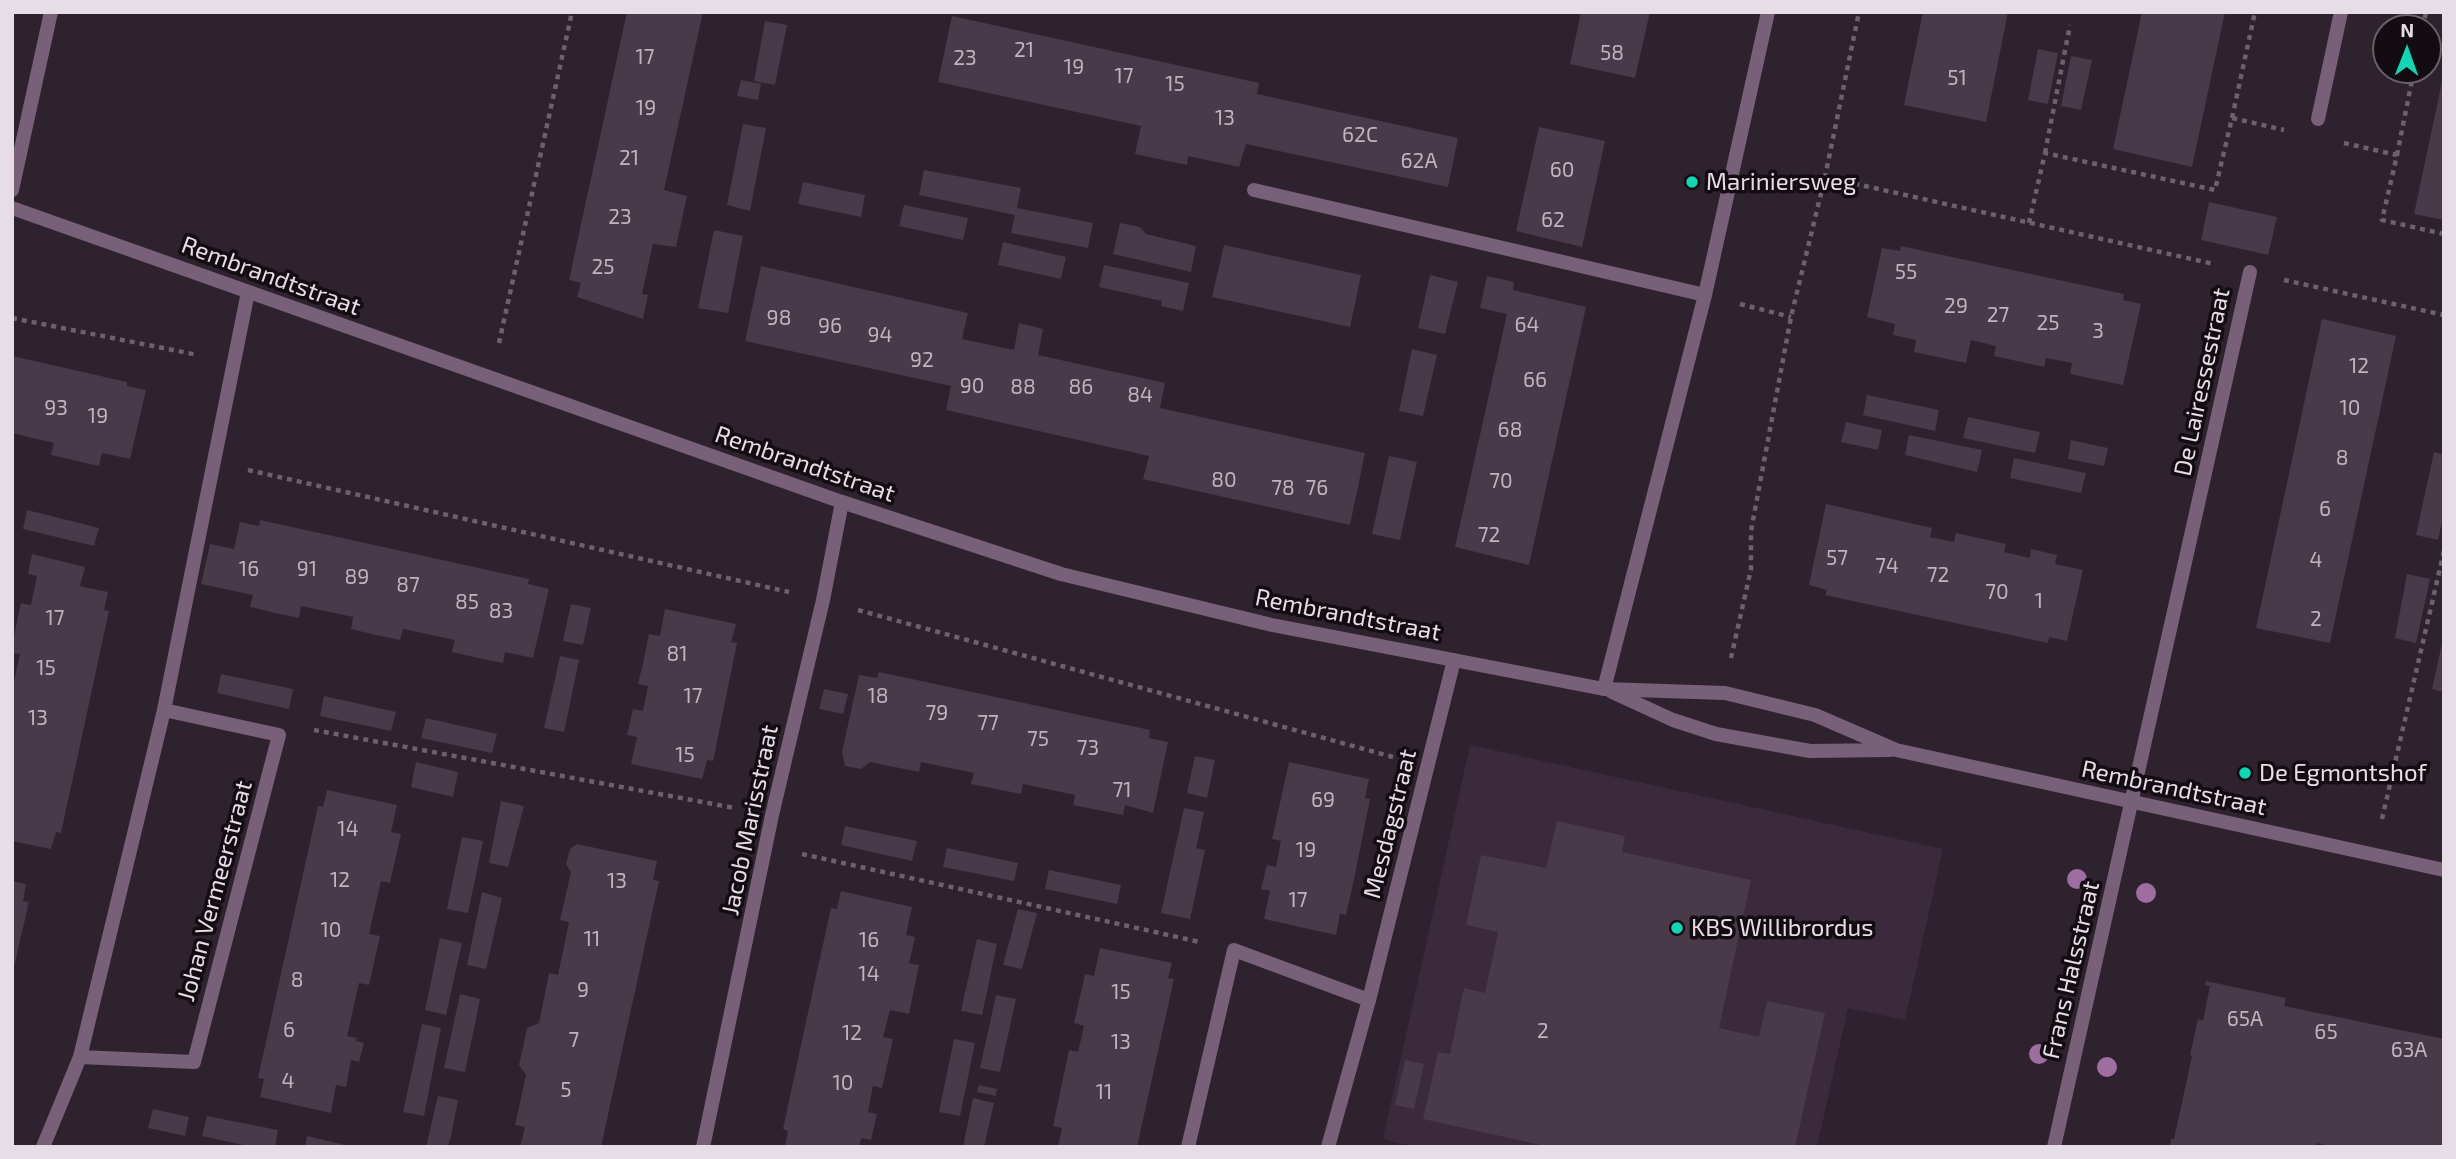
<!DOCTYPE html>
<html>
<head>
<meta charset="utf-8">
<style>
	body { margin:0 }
	#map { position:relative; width:2456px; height:1159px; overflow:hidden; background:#2e222f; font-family:"Exo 2",sans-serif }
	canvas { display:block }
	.frame { position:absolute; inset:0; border:14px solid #e6dde6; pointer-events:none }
	.north { position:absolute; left:2372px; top:14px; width:70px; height:70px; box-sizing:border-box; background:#130d13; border:2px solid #676067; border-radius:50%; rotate:1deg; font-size:19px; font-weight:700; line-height:28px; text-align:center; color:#e6dde6 }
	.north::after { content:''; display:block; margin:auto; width:24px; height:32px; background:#13d5b3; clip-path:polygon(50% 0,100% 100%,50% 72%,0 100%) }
</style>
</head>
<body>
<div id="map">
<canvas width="2456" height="1159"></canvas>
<div class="frame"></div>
<div class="north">N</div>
</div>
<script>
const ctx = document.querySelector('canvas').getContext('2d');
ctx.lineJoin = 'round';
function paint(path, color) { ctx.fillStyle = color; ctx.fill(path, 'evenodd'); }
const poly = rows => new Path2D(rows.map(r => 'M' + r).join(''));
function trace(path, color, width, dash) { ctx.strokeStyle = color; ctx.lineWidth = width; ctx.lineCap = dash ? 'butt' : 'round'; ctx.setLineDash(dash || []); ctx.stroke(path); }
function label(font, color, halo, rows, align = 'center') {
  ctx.font = font + ' "Exo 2",sans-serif'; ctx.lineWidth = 7; ctx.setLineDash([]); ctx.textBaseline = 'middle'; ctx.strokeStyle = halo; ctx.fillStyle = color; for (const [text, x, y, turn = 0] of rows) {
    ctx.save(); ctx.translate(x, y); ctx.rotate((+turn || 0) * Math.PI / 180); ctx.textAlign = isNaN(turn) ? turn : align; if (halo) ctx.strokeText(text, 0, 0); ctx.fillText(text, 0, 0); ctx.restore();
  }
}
paint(poly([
	[1470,745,1943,849,1905,1020,1848,1008,1817,1147,1417,1147,1383,1139]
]), '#3b2a3b');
paint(poly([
	[627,12,703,12,664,190,687,196,676,247,653,244,642,294,648,295,643,319,577,297,581,283,569,280],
	[1581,12,1650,12,1635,78,1570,64],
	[1923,12,2008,12,1986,122,1904,105],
	[2142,12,2225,12,2192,167,2113,149],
	[952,16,1259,83,1257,94,1458,138,1448,187,1246,144,1239,167,1188,156,1187,165,1135,154,1141,126,938,82],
	[765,21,787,25,775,85,754,81],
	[2038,49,2058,53,2048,104,2028,100],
	[2071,56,2092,60,2081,110,2061,106],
	[2443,77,2444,77,2444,220,2414,214],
	[741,80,761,84,758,100,737,96],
	[743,124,766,128,750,211,727,205],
	[1539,127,1605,141,1582,247,1516,231],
	[924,170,1021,188,1017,208,1093,223,1088,248,1011,233,1015,215,919,195],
	[803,182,865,195,861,217,798,204],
	[2209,202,2277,217,2268,255,2201,240],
	[904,205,968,218,963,240,899,226],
	[1120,223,1140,227,1146,234,1196,246,1191,272,1113,254],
	[714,230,743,236,728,313,698,308],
	[1003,242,1066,257,1061,279,998,265],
	[1224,245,1361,275,1350,327,1212,297],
	[1901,246,2124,294,2123,300,2141,304,2123,385,2070,374,2072,363,2046,358,2044,367,1994,356,1996,346,1971,340,1966,363,1914,352,1916,340,1893,335,1895,324,1867,317,1882,248,1900,251],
	[1104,265,1189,283,1183,311,1161,306,1162,301,1099,287],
	[761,266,968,313,962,339,1014,350,1019,323,1043,329,1038,355,1165,383,1160,408,1365,453,1350,525,1143,479,1149,456,946,410,951,386,745,341],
	[1430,275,1458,282,1445,334,1418,328],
	[1487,276,1514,282,1513,290,1586,307,1529,565,1455,547,1507,314,1480,308],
	[2322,319,2396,336,2330,643,2256,628],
	[1412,349,1437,355,1423,416,1399,411],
	[12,356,127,382,127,386,146,390,130,459,102,453,99,466,51,455,54,443,12,433],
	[1867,395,1939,410,1935,431,1863,415],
	[1968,417,2040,432,2035,453,1963,438],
	[1846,422,1882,430,1878,450,1841,442],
	[1909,435,1982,450,1977,472,1905,455],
	[2071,440,2108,448,2104,466,2068,459],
	[2434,452,2444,455,2444,513,2438,540,2416,535],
	[1389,456,1417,462,1400,540,1372,534],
	[2014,458,2086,473,2081,493,2010,478],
	[1826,504,1932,528,1930,537,1954,542,1956,533,2006,544,2004,552,2030,558,2031,549,2057,555,2055,564,2083,570,2067,641,2049,637,2048,643,1825,595,1827,590,1809,585],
	[27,510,99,528,94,546,23,529],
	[260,520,529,579,528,584,549,589,533,658,505,652,503,663,478,658,452,652,455,640,403,629,400,640,376,635,351,629,353,617,301,606,299,618,275,613,250,607,253,595,201,584,210,544,234,549,240,522,259,526],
	[32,554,85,567,80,586,108,592,104,610,109,611,61,833,56,832,51,849,12,841,12,690,20,654,12,653,12,645,21,603,31,605,37,576,28,574],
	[2407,574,2430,579,2416,643,2395,638],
	[571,604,591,608,583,645,563,641],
	[665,609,736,624,731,642,737,643,713,761,707,760,702,779,631,764,637,737,627,735,633,709,643,711,648,686,638,684,644,659,649,634,660,636],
	[2443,639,2444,639,2444,692,2432,689],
	[560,656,579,660,564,732,544,728],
	[879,672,1150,730,1149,738,1168,742,1153,813,1125,805,1123,815,1073,805,1075,795,1023,784,1021,794,971,784,974,773,921,762,919,772,870,762,861,769,845,766,842,752,859,675,877,678],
	[221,674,293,689,289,709,217,693],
	[824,689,848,694,843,714,819,709],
	[324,696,396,712,391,731,320,716],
	[426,718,497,734,492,753,421,738],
	[1195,756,1215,760,1207,798,1187,793],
	[416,762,458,772,453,797,411,787],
	[1289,762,1369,779,1365,798,1370,799,1353,884,1346,915,1340,914,1336,935,1264,919,1270,891,1261,889,1267,865,1276,867,1281,841,1272,839],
	[327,790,397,805,391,832,401,834,390,883,381,881,369,934,380,936,369,985,359,983,347,1036,357,1038,356,1041,364,1043,359,1062,351,1060,346,1087,336,1085,331,1113,260,1097,264,1079,258,1078,318,806,323,807],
	[501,801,524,806,508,867,489,863],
	[1184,808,1204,812,1196,848,1205,850,1190,919,1161,913],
	[1557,821,1625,836,1622,852,1751,880,1719,1028,1759,1037,1767,1001,1825,1013,1795,1147,1550,1147,1423,1119,1438,1052,1450,1054,1464,988,1485,993,1498,932,1466,925,1481,855,1546,868],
	[845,826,917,841,912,861,841,845],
	[462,837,483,841,468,913,447,909],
	[577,844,657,861,653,880,659,881,601,1147,520,1147,525,1127,515,1125,526,1075,519,1065,527,1028,539,1023,549,973,558,975,569,922,560,920,571,872,566,864,570,849],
	[947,848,1018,863,1014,881,943,867],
	[1049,870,1121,885,1117,904,1045,889],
	[12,881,26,884,23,901,29,902,13,971],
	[841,891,912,907,906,935,915,937,909,963,919,965,909,1014,890,1010,883,1037,893,1039,882,1088,873,1086,868,1112,877,1114,871,1140,861,1138,859,1147,785,1147,788,1131,783,1129,812,994,831,908,837,909],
	[482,892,502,898,486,969,467,965],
	[1018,909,1037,913,1022,969,1003,965],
	[440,938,462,943,446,1015,425,1010],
	[977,939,997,944,982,1015,961,1011],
	[1100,948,1172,963,1168,978,1174,979,1137,1147,1058,1147,1062,1128,1053,1126,1069,1050,1078,1052,1084,1026,1074,1023,1085,974,1094,976],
	[2206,981,2286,998,2284,1006,2444,1039,2444,1147,2332,1147,2317,1143,2317,1147,2170,1147,2171,1139,2174,1139,2192,1056,2190,1055,2198,1019,2203,1021,2210,986,2205,985],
	[460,994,480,999,465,1072,444,1068],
	[996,995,1016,999,1000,1072,980,1068],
	[422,1024,441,1028,424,1116,403,1112],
	[954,1039,975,1043,960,1116,939,1112],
	[1405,1060,1424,1064,1414,1109,1395,1105],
	[979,1085,997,1089,996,1096,977,1092],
	[438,1096,458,1100,451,1136,448,1147,426,1147],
	[973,1098,994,1103,984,1147,963,1147],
	[153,1109,189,1117,185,1136,148,1128],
	[207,1116,278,1130,275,1147,253,1147,202,1136],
	[307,1136,349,1146,349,1147,305,1147]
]), '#483a48');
trace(poly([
	[2423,28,2426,12],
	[2232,118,2255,12],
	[2344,143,2397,155,2382,220,2444,234],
	[2045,153,2070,25],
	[2397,155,2414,70],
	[1825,177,2214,264],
	[2029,223,2045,153,2215,190,2232,118,2284,130],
	[2284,280,2444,315],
	[1740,304,1791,317],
	[12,318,198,355],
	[499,343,572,12],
	[248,470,789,592],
	[858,610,1393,757],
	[1731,658,1751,569,1751,531,1791,317,1825,177,1859,12],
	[314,730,735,808],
	[2382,819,2444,551],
	[802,854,1200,942]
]), '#6c616d', 4.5, [5, 5]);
trace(poly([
	[1254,190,1705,295]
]), '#796079', 14);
trace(poly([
	[164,710,248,292],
	[1369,1000,1454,660],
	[703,1147,772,815,823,600,842,502]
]), '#796079', 14);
trace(poly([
	[2318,119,2341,12],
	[12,190,51,12],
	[1604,689,1705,295,1768,12],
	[43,1147,80,1057,164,710,279,735,194,1062,80,1057],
	[1188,1147,1234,950,1369,1000,1328,1147],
	[2054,1147,2250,272]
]), '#796079', 14);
trace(poly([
	[12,208,842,502,1061,574,1272,625,1604,689,1725,693,1815,715,1896,750,2444,870],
	[1612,692,1673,720,1716,734,1810,751,1890,750]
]), '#796079', 14);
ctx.fillStyle = '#9f6ea0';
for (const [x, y] of [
	[2077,879],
	[2146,893],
	[2039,1054],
	[2107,1067]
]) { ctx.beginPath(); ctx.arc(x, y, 10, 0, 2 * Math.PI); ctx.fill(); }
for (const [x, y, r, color] of [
	[1692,182,7,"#13d5b3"],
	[2245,773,7,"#13d5b3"],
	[1677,928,7,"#13d5b3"]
]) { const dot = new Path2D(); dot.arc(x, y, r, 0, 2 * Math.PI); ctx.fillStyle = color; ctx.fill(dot); trace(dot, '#130d13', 2.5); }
label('21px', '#beb4be', null, [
	["21",1024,50],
	["58",1612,53],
	["17",645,57],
	["23",965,58],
	["19",1074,67],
	["17",1124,76],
	["51",1957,78],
	["15",1175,84],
	["19",646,108],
	["13",1225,118],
	["62C",1360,135],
	["21",629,158],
	["62A",1419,161],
	["60",1562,170],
	["23",620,217],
	["62",1553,220],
	["25",603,267],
	["55",1906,272],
	["29",1956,306],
	["27",1998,315],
	["98",779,318],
	["25",2048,323],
	["64",1527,325],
	["96",830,326],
	["3",2098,331],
	["94",880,335],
	["92",922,360],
	["12",2359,366],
	["66",1535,380],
	["90",972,386],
	["88",1023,387],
	["86",1081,387],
	["84",1140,395],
	["93",56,408],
	["10",2350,408],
	["19",98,416],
	["68",1510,430],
	["8",2342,458],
	["80",1224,480],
	["70",1501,481],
	["78",1283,488],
	["76",1317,488],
	["6",2325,509],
	["72",1489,535],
	["57",1837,558],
	["4",2316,560],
	["74",1887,566],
	["16",249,569],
	["91",307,569],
	["72",1938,575],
	["89",357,577],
	["87",408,585],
	["70",1997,592],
	["1",2039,601],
	["85",467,602],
	["83",501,611],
	["17",55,618],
	["2",2316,619],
	["81",677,654],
	["15",46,668],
	["17",693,696],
	["18",878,696],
	["79",937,713],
	["13",38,718],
	["77",988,723],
	["75",1038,739],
	["73",1088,748],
	["15",685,755],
	["71",1122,790],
	["69",1323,800],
	["14",348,829],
	["19",1306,850],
	["12",340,880],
	["13",617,881],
	["17",1298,900],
	["10",331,930],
	["11",592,939],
	["16",869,940],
	["14",869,974],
	["8",297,980],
	["9",583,990],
	["15",1121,992],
	["65A",2245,1019],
	["6",289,1030],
	["2",1543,1031],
	["65",2326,1032],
	["12",852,1033],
	["7",574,1040],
	["13",1121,1042],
	["63A",2409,1050],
	["4",288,1081],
	["10",843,1083],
	["5",566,1090],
	["11",1104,1092]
]);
label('24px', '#e6dde6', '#130d13', [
	["Mariniersweg",1706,182],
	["De Egmontshof",2259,773],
	["KBS Willibrordus",1691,928]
], 'left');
label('24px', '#e6dde6', '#130d13', [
	["Rembrandtstraat",271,276,20],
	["De Lairessestraat",2202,382,-78],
	["Rembrandtstraat",805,464,19],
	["Rembrandtstraat",1348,615,11],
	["Rembrandtstraat",2174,788,12],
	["Jacob Marisstraat",750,820,-78],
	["Mesdagstraat",1390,824,-76],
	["Johan Vermeerstraat",215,891,-75],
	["Frans Halsstraat",2071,970,-77]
]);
</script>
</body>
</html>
